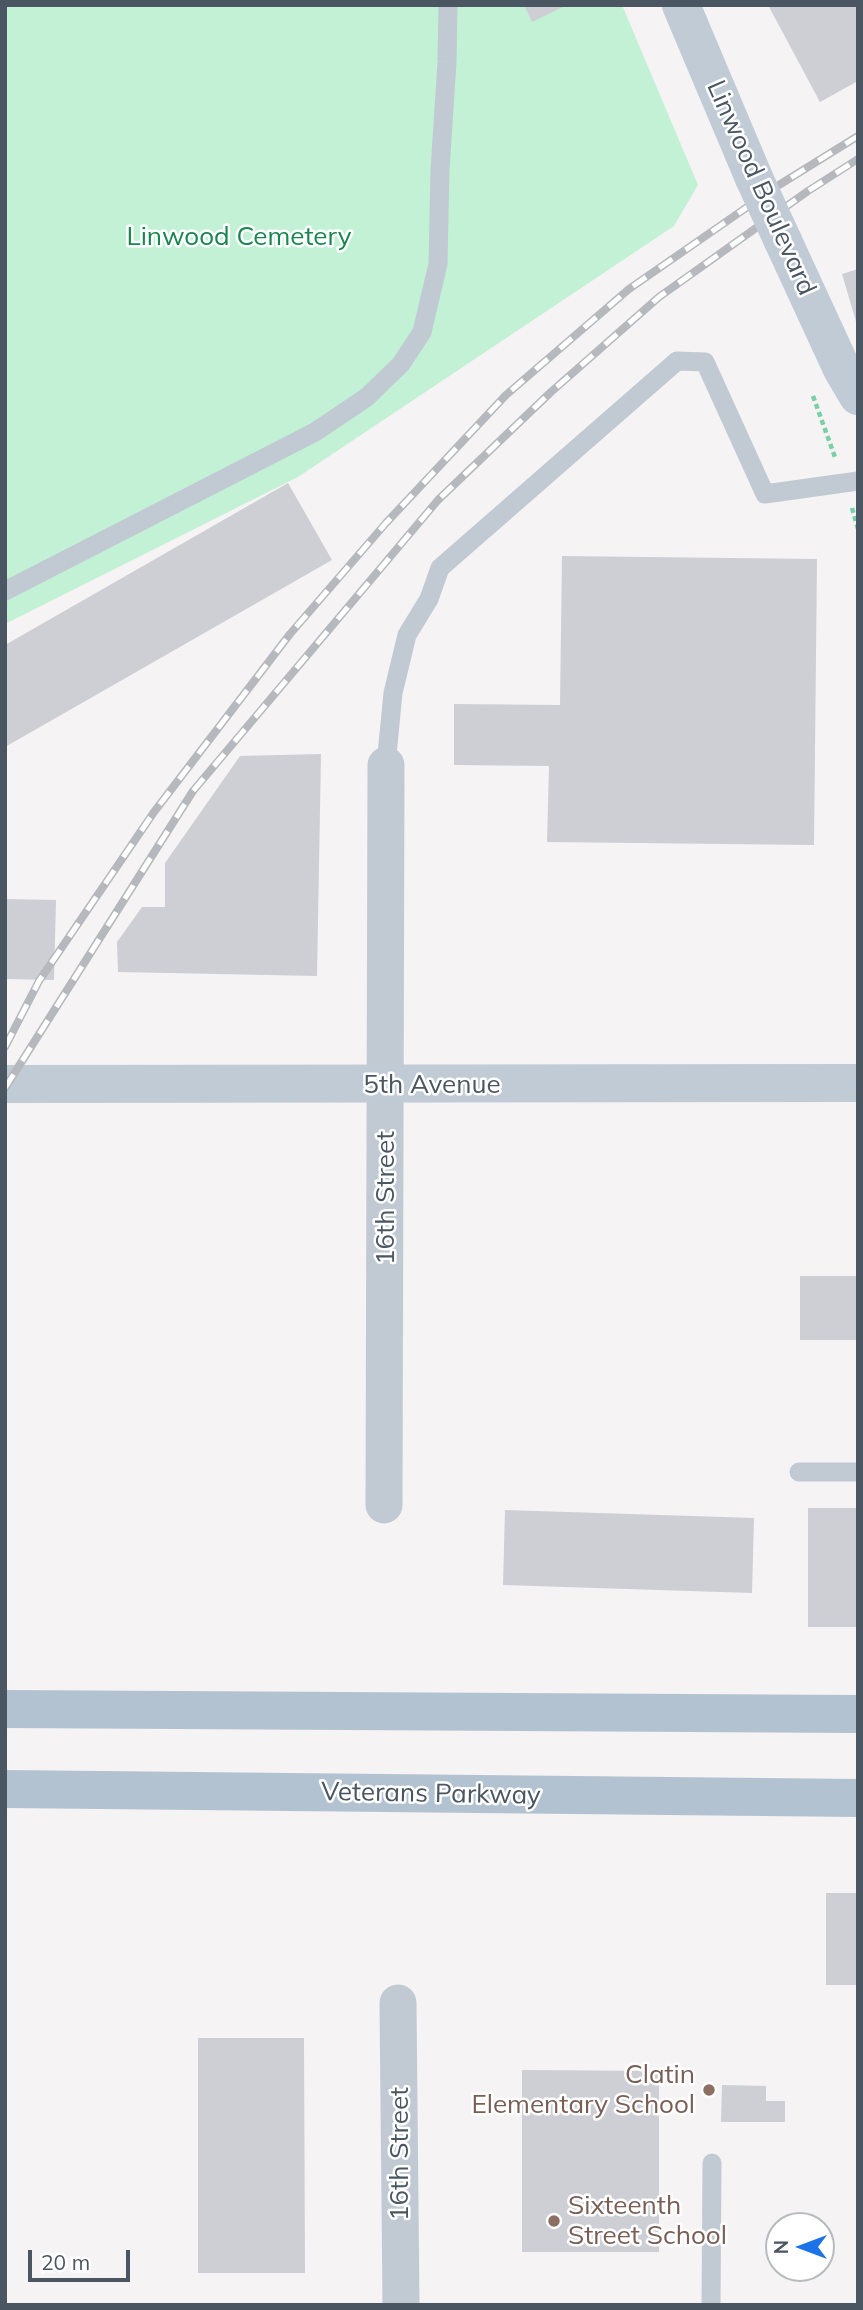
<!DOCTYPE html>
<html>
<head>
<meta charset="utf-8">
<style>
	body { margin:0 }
	#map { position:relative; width:863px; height:2310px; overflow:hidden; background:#f5f3f3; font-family:Mulish,sans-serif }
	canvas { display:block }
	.frame { position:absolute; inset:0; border:7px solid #4a5661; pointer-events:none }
	.north { position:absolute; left:765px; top:2212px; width:70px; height:70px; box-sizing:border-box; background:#fff; border:2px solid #b7bbc0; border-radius:50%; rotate:270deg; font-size:19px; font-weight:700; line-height:28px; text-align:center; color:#4a5661 }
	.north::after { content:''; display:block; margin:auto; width:24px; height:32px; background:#1a73e8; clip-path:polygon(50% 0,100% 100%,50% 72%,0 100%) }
	.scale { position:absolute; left:28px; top:2250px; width:102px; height:32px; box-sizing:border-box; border:4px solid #4a5661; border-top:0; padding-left:9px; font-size:21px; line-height:24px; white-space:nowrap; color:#4a5661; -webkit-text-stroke:5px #fff; paint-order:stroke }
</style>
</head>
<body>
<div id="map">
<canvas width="863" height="2310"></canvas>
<div class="frame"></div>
<div class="north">N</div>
<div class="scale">20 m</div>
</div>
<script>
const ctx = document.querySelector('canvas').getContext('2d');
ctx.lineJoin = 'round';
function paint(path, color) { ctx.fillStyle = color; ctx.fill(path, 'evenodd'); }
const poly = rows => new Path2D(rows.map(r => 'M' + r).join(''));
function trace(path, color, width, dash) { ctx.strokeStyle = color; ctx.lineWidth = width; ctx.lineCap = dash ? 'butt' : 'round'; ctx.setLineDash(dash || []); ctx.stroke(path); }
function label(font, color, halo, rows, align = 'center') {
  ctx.font = font + ' Mulish,sans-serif'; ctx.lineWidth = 5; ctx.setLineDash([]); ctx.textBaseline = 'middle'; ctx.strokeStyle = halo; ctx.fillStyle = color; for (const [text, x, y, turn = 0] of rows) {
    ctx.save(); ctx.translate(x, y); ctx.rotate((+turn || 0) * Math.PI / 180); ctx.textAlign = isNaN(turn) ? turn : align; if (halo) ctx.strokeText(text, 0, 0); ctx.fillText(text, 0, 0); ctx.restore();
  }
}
paint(poly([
	[5,5,622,5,698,185,674,226,298,477,5,624]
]), '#c3f1d5');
paint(poly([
	[524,5,567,5,532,22],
	[768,5,858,5,858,81,820,102],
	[858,269,858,325,857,325,842,274],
	[288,483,332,560,5,747,5,645],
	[562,556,817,559,814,845,547,842,549,766,454,765,454,704,560,705],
	[321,754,317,976,118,972,117,942,142,907,165,907,165,863,240,756],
	[5,899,56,900,54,980,5,979],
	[800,1276,858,1276,858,1340,800,1340],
	[808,1508,858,1508,858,1627,808,1627],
	[505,1510,754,1518,752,1593,503,1585],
	[826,1893,858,1893,858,1985,826,1985],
	[198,2038,304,2038,305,2273,198,2273],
	[522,2070,659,2071,659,2252,522,2252],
	[722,2085,766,2086,766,2101,785,2101,785,2122,721,2122]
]), '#cdcfd5');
trace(poly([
	[813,396,836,460],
	[852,508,858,529]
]), '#7ad0a6', 4.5, [5, 3.5]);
trace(poly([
	[5,591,315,432,367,397,401,364,422,332,438,264,440,170,447,62,448,5],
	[386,765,393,693,407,635,429,599,440,568,677,361,705,362,765,494,858,481],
	[799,1472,858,1472],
	[711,2305,712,2163]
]), '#c1cad2', 19);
trace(poly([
	[384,1505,386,765],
	[398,2003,401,2305]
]), '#c1cad2', 37);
trace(poly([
	[681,5,754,178],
	[783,241,842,369,858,396],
	[5,1084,858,1083]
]), '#c1cbd6', 38);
trace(poly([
	[5,1709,858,1714],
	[5,1789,858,1798]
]), '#b3c2d1', 38);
const rail = poly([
	[5,1047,39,981,154,812,290,634,386,523,506,395,629,289,779,185,858,136],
	[5,1088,193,791,438,500,551,392,659,297,808,191,858,159]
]);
trace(rail, '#b5b8bd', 8);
trace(rail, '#fff', 5, [16]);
trace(poly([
	[754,178,783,241]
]), '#c1cbd6', 38);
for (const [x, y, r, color] of [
	[709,2090,7,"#8d6e63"],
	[554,2221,7,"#8d6e63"]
]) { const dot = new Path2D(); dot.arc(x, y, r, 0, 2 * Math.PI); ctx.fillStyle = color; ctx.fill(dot); trace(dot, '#fff', 2.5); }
label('26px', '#4a5661', '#fff', [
	["Linwood Boulevard",761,188,66],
	["5th Avenue",432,1085],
	["16th Street",386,1198,-90],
	["Veterans Parkway",431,1794,1],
	["16th Street",400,2154,-90]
]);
label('26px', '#17864f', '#fff', [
	["Linwood Cemetery",239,237]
]);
label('26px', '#785e54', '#fff', [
	["Clatin",695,2075],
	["Elementary School",695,2105],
	["Sixteenth",568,2206,"left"],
	["Street School",568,2236,"left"]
], 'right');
</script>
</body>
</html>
